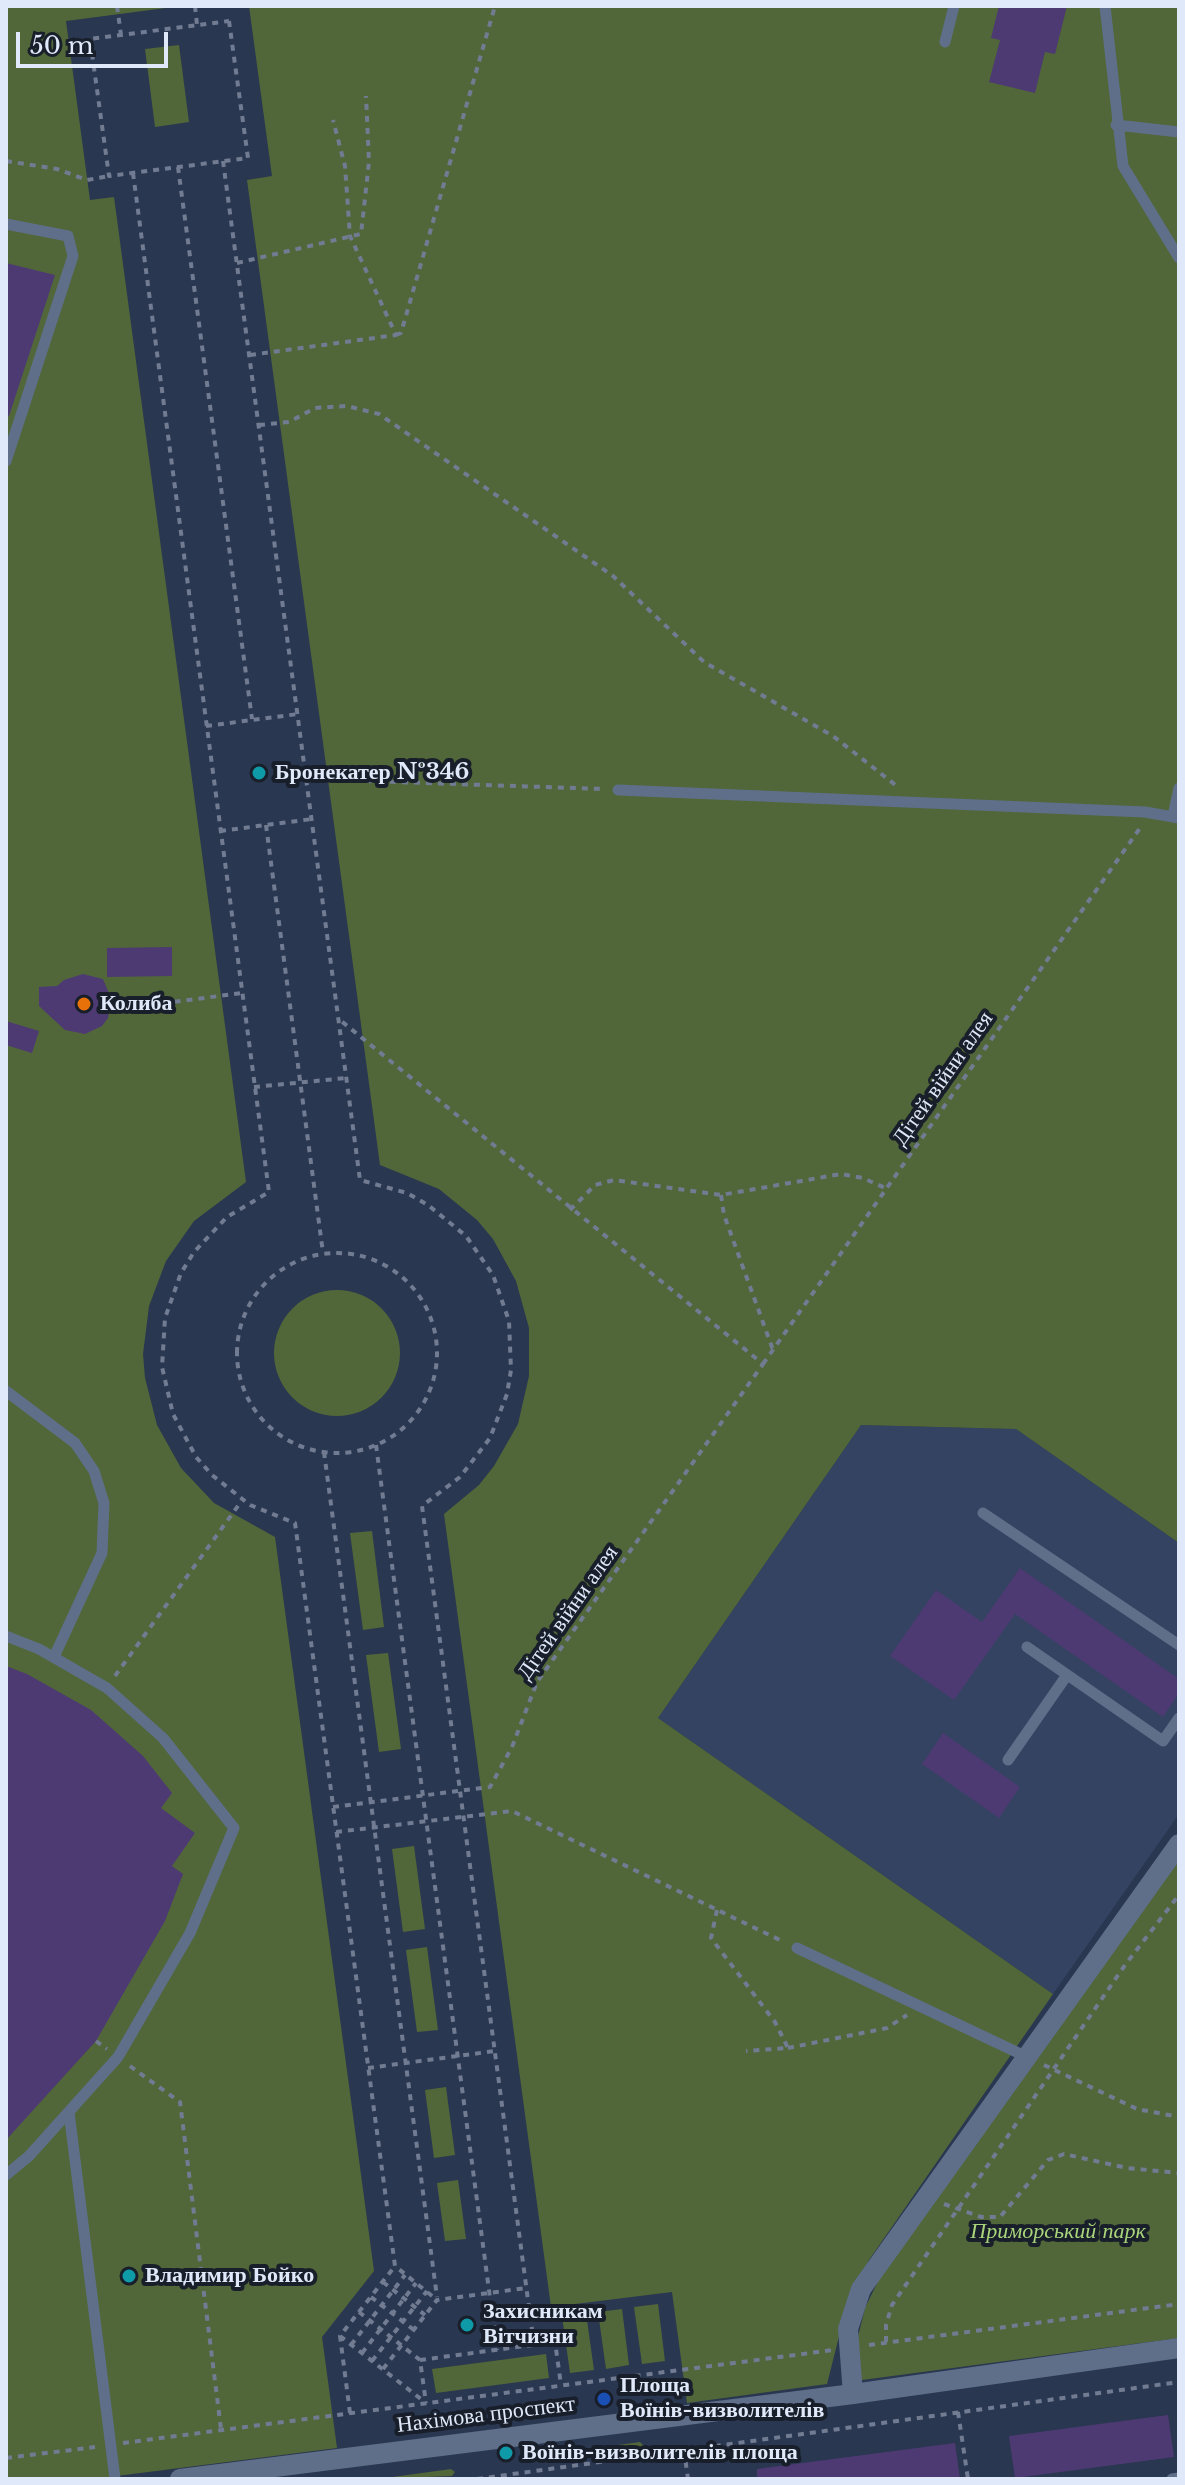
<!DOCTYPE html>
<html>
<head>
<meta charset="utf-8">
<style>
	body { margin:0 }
	#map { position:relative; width:1185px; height:2485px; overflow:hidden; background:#2a3750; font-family:"Libre Baskerville",serif }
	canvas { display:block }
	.frame { position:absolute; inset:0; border:8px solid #e0e9f9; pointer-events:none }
	.scale { position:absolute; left:16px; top:32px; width:152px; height:36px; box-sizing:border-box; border:4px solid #e0e9f9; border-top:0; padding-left:10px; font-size:24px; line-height:28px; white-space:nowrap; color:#e0e9f9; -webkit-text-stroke:6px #181f2a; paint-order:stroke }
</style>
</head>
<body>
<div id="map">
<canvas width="1185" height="2485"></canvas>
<div class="frame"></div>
<div class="scale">50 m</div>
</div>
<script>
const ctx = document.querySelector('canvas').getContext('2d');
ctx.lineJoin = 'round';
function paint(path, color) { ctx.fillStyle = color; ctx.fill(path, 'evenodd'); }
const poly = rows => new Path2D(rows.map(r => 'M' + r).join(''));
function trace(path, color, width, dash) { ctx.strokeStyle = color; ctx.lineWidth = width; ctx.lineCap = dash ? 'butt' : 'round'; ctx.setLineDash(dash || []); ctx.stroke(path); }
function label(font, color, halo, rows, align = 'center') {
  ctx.font = font + ' "Libre Baskerville",serif'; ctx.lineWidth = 8; ctx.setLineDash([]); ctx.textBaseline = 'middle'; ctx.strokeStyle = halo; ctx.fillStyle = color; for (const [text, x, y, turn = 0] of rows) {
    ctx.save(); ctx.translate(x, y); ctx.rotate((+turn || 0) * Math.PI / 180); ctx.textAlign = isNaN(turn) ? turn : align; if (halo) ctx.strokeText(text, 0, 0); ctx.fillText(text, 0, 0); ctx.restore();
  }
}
paint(poly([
	[861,1425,1016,1429,1179,1543,1179,1814,1053,1994,658,1718]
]), '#334361');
paint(poly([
	[6,6,181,6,66,21,90,200,114,197,246,1182,194,1221,166,1261,149,1306,143,1354,145,1378,157,1425,181,1468,214,1503,275,1537,374,2271,322,2337,337,2448,93,2479,6,2479],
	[249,6,1179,6,1179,1543,1016,1429,861,1425,658,1718,1053,1994,869,2260,848,2301,827,2384,687,2403,672,2292,551,2307,444,1514,479,1485,494,1466,518,1424,529,1376,529,1328,516,1281,493,1239,477,1220,439,1189,380,1165,247,180,272,176],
	[179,45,189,122,155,127,145,49],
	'274 1353a63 63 0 1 1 126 0a63 63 0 1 1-126 0Z',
	[372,1531,384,1627,363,1630,350,1533],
	[388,1653,401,1749,379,1752,366,1655],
	[414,1846,425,1929,403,1932,392,1849],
	[1179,1846,1179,2338,847,2382,865,2308,884,2269],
	[427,1947,438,2030,417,2032,406,1950],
	[446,2087,455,2155,434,2158,425,2090],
	[458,2180,466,2239,445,2241,437,2183],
	[658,2304,665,2361,642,2364,634,2307],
	[622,2309,629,2365,606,2369,598,2312],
	[586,2313,594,2370,570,2373,562,2316],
	[546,2354,549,2378,436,2393,432,2369],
	[640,2442,644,2446,640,2450,547,2463,542,2459,546,2455],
	[451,2469,455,2472,452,2476,378,2479]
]), '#516739');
paint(poly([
	[999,6,1067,6,1055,54,1045,52,1035,93,989,82,1000,40,991,38],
	[6,263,55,275,9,416,6,415],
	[172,947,172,976,107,977,107,948],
	[83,974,103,979,111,998,108,1018,102,1026,85,1034,65,1030,39,1006,39,987,57,986,64,980],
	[6,1021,39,1031,32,1053,6,1045],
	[1020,1568,1179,1679,1179,1693,1163,1717,1015,1614,954,1700,890,1656,936,1590,982,1622],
	[6,1666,27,1674,91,1710,143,1756,172,1793,161,1808,195,1833,172,1866,183,1874,165,1921,96,2041,6,2140],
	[943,1733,1020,1787,999,1818,922,1764],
	[1168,2415,1174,2457,1015,2478,1009,2436],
	[955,2443,960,2479,757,2479,757,2469]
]), '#4d3a73');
trace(poly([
	[117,6,121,35],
	[195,6,197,25],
	[229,21,248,158,109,176,90,39,229,21],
	[6,161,57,169,87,180,109,176],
	[223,161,360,1180,407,1193,428,1205,466,1236,493,1275,509,1321,511,1370,507,1394,490,1438,460,1477,422,1506,534,2345],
	[178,167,252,719],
	[133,173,269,1192,227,1217,194,1252,181,1273,165,1318,162,1367,173,1414,196,1457,212,1475,250,1505,295,1523,395,2266,437,2300],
	[237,263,361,234,369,162,366,96],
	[396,335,401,333,495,6],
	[250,355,396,335,350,236,345,166,333,120],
	[259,425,289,422,315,408,347,406,379,414,613,576,704,662,833,736,898,787],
	[206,726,298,714],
	[306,779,604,789],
	[266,825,323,1253],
	[220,831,312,819],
	[127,1008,242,993],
	[254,1087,346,1078],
	[721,1195,724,1215,773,1350],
	[570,1210,595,1185,614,1180,721,1195,841,1174,863,1178,885,1188],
	'237 1353a100 100 0 1 1 200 0a100 100 0 1 1-200 0Z',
	[763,1364,1140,828],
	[376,1445,497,2350],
	[324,1452,437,2297],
	[115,1676,243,1499],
	[333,1807,490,1787,512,1747,537,1682,763,1364,340,1020],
	[336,1832,512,1811,784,1942],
	[717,1910,711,1938,775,2022,788,2048,746,2051],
	[96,2041,107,2049],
	[788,2048,887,2028,907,2015],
	[1044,2065,1137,2109,1179,2117],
	[130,2066,180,2102,221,2429],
	[368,2068,495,2051],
	[944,2204,981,2217,1000,2217,1048,2160,1064,2154,1127,2168,1179,2173],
	[383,2282,425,2315],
	[371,2297,414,2330],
	[359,2312,420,2360,426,2403],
	[340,2336,426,2403],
	[886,2342,886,2325,892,2305,1125,1965,1179,1895],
	[351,2345,405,2275],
	[869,2345,1179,2304],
	[362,2353,416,2283],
	[420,2360,555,2342,561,2385],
	[372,2361,427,2291],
	[383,2369,437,2300,526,2288],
	[958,2412,968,2479],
	[350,2413,340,2336,395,2266],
	[123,2443,833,2350],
	[684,2450,688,2479],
	[6,2458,95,2447],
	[477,2479,1179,2382]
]), '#717c92', 4, [6, 6]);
trace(poly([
	[1105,6,1123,166,1179,258],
	[945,42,954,6],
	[1116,125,1179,132],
	[6,224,68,236,73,256,6,461],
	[618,790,1145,812,1179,818],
	[1173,816,1179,788],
	[6,1391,75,1443,94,1471,104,1503,102,1553,54,1657],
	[983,1513,1179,1645],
	[6,1636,39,1649,107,1688,163,1738,234,1828,190,1933,118,2057,29,2156,6,2175],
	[1027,1647,1163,1741,1179,1718],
	[1008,1760,1067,1675],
	[797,1948,1027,2057],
	[69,2112,115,2479],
	[1172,2479,1179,2478]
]), '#5f6f8a', 11);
trace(poly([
	[853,2394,848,2329,861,2289,1179,1844]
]), '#5f6f8a', 20);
trace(poly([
	[180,2479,853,2394,1179,2348]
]), '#5f6f8a', 20);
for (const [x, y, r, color] of [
	[259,773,8,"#0f9aa8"],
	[84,1004,8,"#e8710a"],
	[129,2276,8,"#0f9aa8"],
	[467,2325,8,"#0f9aa8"],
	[604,2399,8,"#1a4fb4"],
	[506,2453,8,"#0f9aa8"]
]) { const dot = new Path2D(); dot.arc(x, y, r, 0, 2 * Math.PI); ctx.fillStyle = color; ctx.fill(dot); trace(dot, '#181f2a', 3); }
label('bold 22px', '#e0e9f9', '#181f2a', [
	["Бронекатер №346",275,773],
	["Колиба",100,1004],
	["Владимир Бойко",145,2276],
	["Захисникам",483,2312],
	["Вітчизни",483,2337],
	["Площа",620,2386],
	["Воїнів-визволителів",620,2411],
	["Воїнів-визволителів площа",522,2453]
], 'left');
label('22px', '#e0e9f9', '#181f2a', [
	["Дітей війни алея",943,1079,-55],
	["Дітей війни алея",568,1613,-55],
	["Нахімова проспект",486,2415,-7]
]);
label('italic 22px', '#a9d47b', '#181f2a', [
	["Приморський парк",1058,2232]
]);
</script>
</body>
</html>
